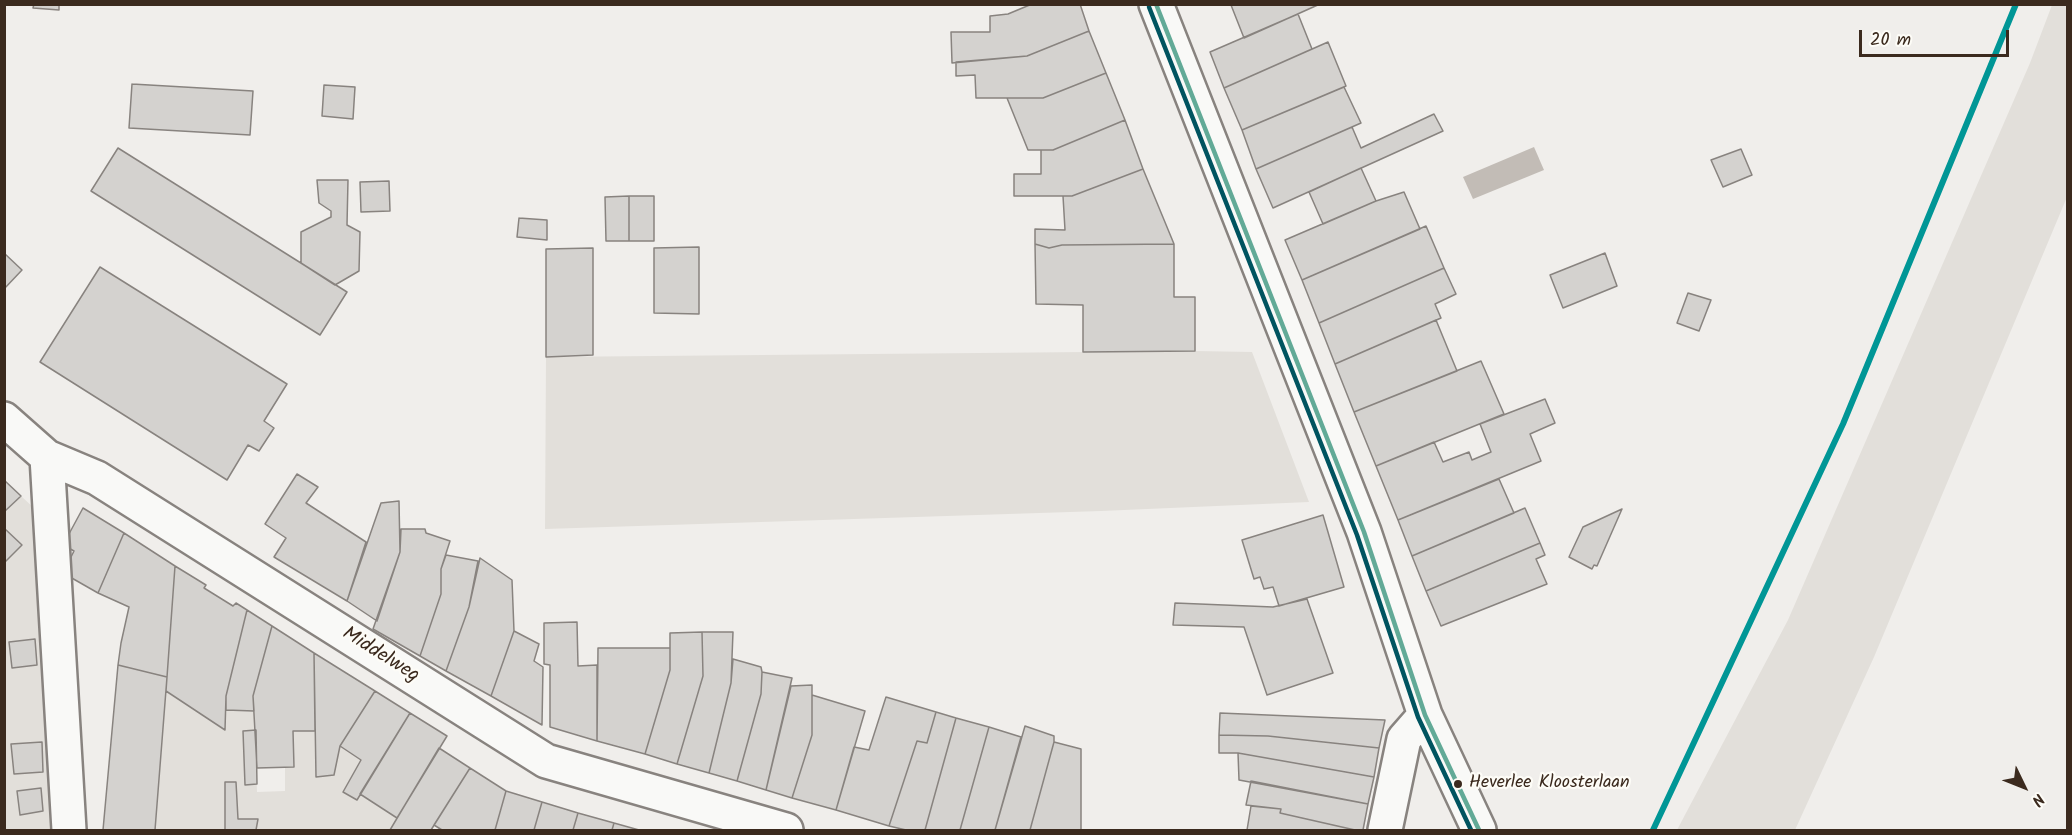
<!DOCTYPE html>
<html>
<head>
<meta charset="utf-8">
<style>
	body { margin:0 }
	#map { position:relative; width:2072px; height:835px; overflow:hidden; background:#f0eeeb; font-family:Kalam,sans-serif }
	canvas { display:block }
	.frame { position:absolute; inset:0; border:6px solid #3b2a1e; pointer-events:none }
	.north { position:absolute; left:1994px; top:757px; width:60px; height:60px; -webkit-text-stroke:4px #fdfcf7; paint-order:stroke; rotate:133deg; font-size:16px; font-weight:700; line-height:24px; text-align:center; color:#3b2a1e }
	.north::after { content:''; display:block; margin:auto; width:21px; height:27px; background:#3b2a1e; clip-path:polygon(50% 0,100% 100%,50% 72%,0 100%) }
	.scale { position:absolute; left:1859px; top:30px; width:150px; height:27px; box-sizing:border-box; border:3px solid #3b2a1e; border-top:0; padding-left:8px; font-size:18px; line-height:21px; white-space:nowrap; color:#3b2a1e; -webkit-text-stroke:4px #fdfcf7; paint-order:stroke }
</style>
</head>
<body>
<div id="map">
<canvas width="2072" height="835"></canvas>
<div class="frame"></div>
<div class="north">N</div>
<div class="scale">20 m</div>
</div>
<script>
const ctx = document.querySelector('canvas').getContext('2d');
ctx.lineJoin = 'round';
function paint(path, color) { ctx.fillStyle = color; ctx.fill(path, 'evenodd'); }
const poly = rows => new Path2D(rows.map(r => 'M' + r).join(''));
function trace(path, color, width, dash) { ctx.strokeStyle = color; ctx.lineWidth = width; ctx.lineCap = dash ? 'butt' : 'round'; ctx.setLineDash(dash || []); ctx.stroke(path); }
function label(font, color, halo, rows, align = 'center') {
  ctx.font = font + ' Kalam,sans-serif'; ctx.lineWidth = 4.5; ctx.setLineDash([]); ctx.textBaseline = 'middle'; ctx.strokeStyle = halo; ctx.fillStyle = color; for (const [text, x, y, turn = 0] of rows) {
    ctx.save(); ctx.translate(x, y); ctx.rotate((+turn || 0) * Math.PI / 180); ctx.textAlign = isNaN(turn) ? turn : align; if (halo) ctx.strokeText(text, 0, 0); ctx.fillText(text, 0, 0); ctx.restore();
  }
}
paint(poly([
	[2052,5,2067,5,2067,197,1874,657,1795,830,1677,830,1788,620,2030,63],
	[1195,351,1252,352,1309,502,1101,511,545,529,546,357],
	[21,496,35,509,54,830,5,830,4,563,22,545,4,528,5,512],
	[166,691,225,729,226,710,254,711,257,792,285,791,285,768,294,767,293,731,315,731,316,777,334,775,340,746,361,760,360,794,397,818,390,830,155,830]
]), '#e2dfda');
paint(poly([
	[1534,147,1544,170,1473,199,1463,177]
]), '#c2bcb6');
const building = poly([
	[34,4,59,4,59,10,33,8,34,4],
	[1032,4,1080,4,1089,31,1027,56,952,63,951,32,990,32,990,16,1008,14,1032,4],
	[1229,4,1320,4,1244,38,1231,5,1229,4],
	[1298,14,1312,49,1224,88,1210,52,1298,14],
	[1089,31,1106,73,1043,98,976,98,975,75,956,76,956,62,1027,56,1089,31],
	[1328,42,1346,86,1242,130,1224,88,1328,42],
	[1106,73,1125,120,1053,150,1028,150,1007,98,1043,98,1106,73],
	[132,84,253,91,250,135,129,128,132,84],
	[324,85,355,87,353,119,322,116,324,85],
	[1344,87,1361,123,1256,169,1242,130,1344,87],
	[1434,114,1443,131,1273,208,1256,169,1352,127,1361,148,1434,114],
	[1125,120,1143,169,1072,196,1014,196,1014,174,1041,174,1041,150,1053,150,1125,120],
	[118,148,347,292,320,335,91,191,118,148],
	[1741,149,1752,175,1723,187,1711,160,1741,149],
	[1361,168,1376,201,1323,224,1309,192,1361,168],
	[1143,169,1174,244,1062,245,1049,248,1035,244,1035,229,1065,230,1063,196,1072,196,1143,169],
	[317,180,348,180,347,225,360,232,359,271,335,285,301,263,301,232,331,217,331,211,319,203,317,180],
	[389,181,390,211,361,212,360,182,389,181],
	[1404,192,1420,229,1302,280,1285,240,1376,201,1404,192],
	[629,196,629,241,606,241,605,197,629,196],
	[629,196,654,196,654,241,629,241,629,196],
	[519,218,547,220,547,240,517,237,519,218],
	[1426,226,1444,268,1319,323,1302,280,1426,226],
	[1035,244,1049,248,1062,245,1174,244,1174,297,1195,297,1195,351,1083,352,1083,305,1036,304,1035,244],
	[699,247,699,314,654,313,654,248,699,247],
	[593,248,593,355,546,357,546,249,593,248],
	[4,253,22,270,4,289,4,253],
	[1605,253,1617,286,1563,308,1550,275,1605,253],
	[100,267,287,384,264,421,274,428,259,451,248,445,227,480,40,362,100,267],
	[1444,268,1456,294,1435,304,1441,318,1335,364,1319,323,1444,268],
	[1688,293,1711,300,1699,331,1677,323,1688,293],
	[1436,320,1457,371,1354,412,1335,364,1436,320],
	[1481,361,1504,414,1376,466,1354,412,1481,361],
	[1545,399,1555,423,1530,434,1541,461,1398,520,1376,466,1434,442,1443,462,1469,452,1472,460,1491,452,1480,424,1545,399],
	[297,474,318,487,306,503,366,542,347,601,274,557,286,538,265,524,297,474],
	[1499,479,1514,513,1412,556,1398,520,1499,479],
	[4,480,21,496,4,512,4,480],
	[399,501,400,552,377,621,347,601,381,503,399,501],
	[83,508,124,533,98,593,63,573,74,551,63,545,83,508],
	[1525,508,1540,543,1426,591,1412,556,1525,508],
	[1622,509,1597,566,1594,565,1592,569,1569,557,1583,527,1622,509],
	[1323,515,1344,587,1279,606,1273,587,1264,589,1260,577,1254,579,1242,540,1323,515],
	[4,528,22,545,4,563,4,528],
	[401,529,425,529,426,533,450,541,441,569,441,594,420,656,373,629,400,552,401,529],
	[124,533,175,566,167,677,118,665,121,643,129,607,98,593,124,533],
	[1540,543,1545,555,1536,559,1547,584,1441,626,1426,591,1540,543],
	[446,555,478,561,469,607,446,671,420,656,441,594,441,569,446,555],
	[480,558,512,580,514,631,491,696,446,671,469,607,480,558],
	[175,566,206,585,204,588,233,606,236,603,247,610,226,696,225,730,166,691,175,566],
	[1307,599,1333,673,1267,695,1244,627,1173,625,1175,603,1273,607,1307,599],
	[247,610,272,626,253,696,254,711,226,710,226,696,247,610],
	[577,622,578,666,597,665,597,741,550,727,550,665,544,664,544,623,577,622],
	[272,626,314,653,315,731,293,731,294,767,257,768,253,696,272,626],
	[514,631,539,644,534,661,543,667,542,725,491,696,514,631],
	[702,632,733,632,731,683,709,773,677,764,703,676,702,632],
	[702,632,703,676,677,764,645,754,670,670,670,633,702,632],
	[35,639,37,665,12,668,9,642,35,639],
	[598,648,670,648,670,670,645,754,597,741,598,648],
	[314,653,375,691,340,746,334,775,316,777,314,653],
	[733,659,761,667,762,672,761,694,737,781,709,773,731,683,733,659],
	[118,665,167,677,155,830,103,830,118,665],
	[762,672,792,678,766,790,737,781,761,694,762,672],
	[812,685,812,735,792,798,766,790,791,686,812,685],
	[375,691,410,713,357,800,343,792,361,760,340,746,375,691],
	[812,695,865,711,836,810,792,798,812,735,812,695],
	[886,697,936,712,927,743,917,741,889,826,836,810,854,747,869,750,886,697],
	[936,712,956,718,925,830,906,830,889,826,917,741,927,743,936,712],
	[410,713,447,736,397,818,360,794,410,713],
	[1220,713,1385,720,1379,748,1268,736,1219,735,1220,713],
	[956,718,989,727,960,830,925,830,956,718],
	[1025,726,1054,736,1054,742,1030,830,995,830,1025,726],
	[989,727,1021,737,995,830,960,830,989,727],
	[256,730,257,784,245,785,243,731,256,730],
	[1219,735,1268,736,1379,748,1374,777,1238,753,1219,753,1219,735],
	[42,742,43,772,14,774,11,744,42,742],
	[1054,742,1081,749,1081,830,1030,830,1054,742],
	[439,748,470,768,431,830,390,830,439,748],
	[1238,753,1374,777,1368,804,1239,780,1238,753],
	[470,768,506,791,495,830,442,830,434,825,470,768],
	[1251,781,1368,804,1363,830,1355,830,1280,813,1281,809,1246,805,1251,781],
	[225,782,236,782,238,819,258,819,256,830,225,830,225,782],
	[41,788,43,811,20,815,17,791,41,788],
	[506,791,542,802,534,830,495,830,506,791],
	[542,802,578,813,573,830,534,830,542,802],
	[1251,806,1281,809,1280,813,1355,830,1247,830,1251,806],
	[578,813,614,823,612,830,573,830,578,813],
	[614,823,639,830,612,830,614,823]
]);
paint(building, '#d4d2cf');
trace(building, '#88837f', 1.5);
const minor = poly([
	[1156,4,1364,532,1425,715,1479,830],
	[4,419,47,457,97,478,546,761,786,830],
	[47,457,69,830],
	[1385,830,1404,739,1425,715]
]);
trace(minor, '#88837f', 38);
trace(minor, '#f9f9f7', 33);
trace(poly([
	[1156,4,1364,532,1425,715,1479,830]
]), '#62aa97', 4.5);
trace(poly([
	[1149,7,1357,535,1418,717,1471,830]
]), '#005460', 4.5);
trace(poly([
	[1653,830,1843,424,2016,4]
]), '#009696', 6);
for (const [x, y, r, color] of [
	[1458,784,5,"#3b2a1e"]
]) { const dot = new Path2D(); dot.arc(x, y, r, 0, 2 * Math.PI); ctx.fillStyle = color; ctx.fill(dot); trace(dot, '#fdfcf7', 2); }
label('18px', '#3b2a1e', '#fdfcf7', [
	["Heverlee Kloosterlaan",1469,784]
], 'left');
label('20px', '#3b2a1e', '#fdfcf7', [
	["Middelweg",380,656,32]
]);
</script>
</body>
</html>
